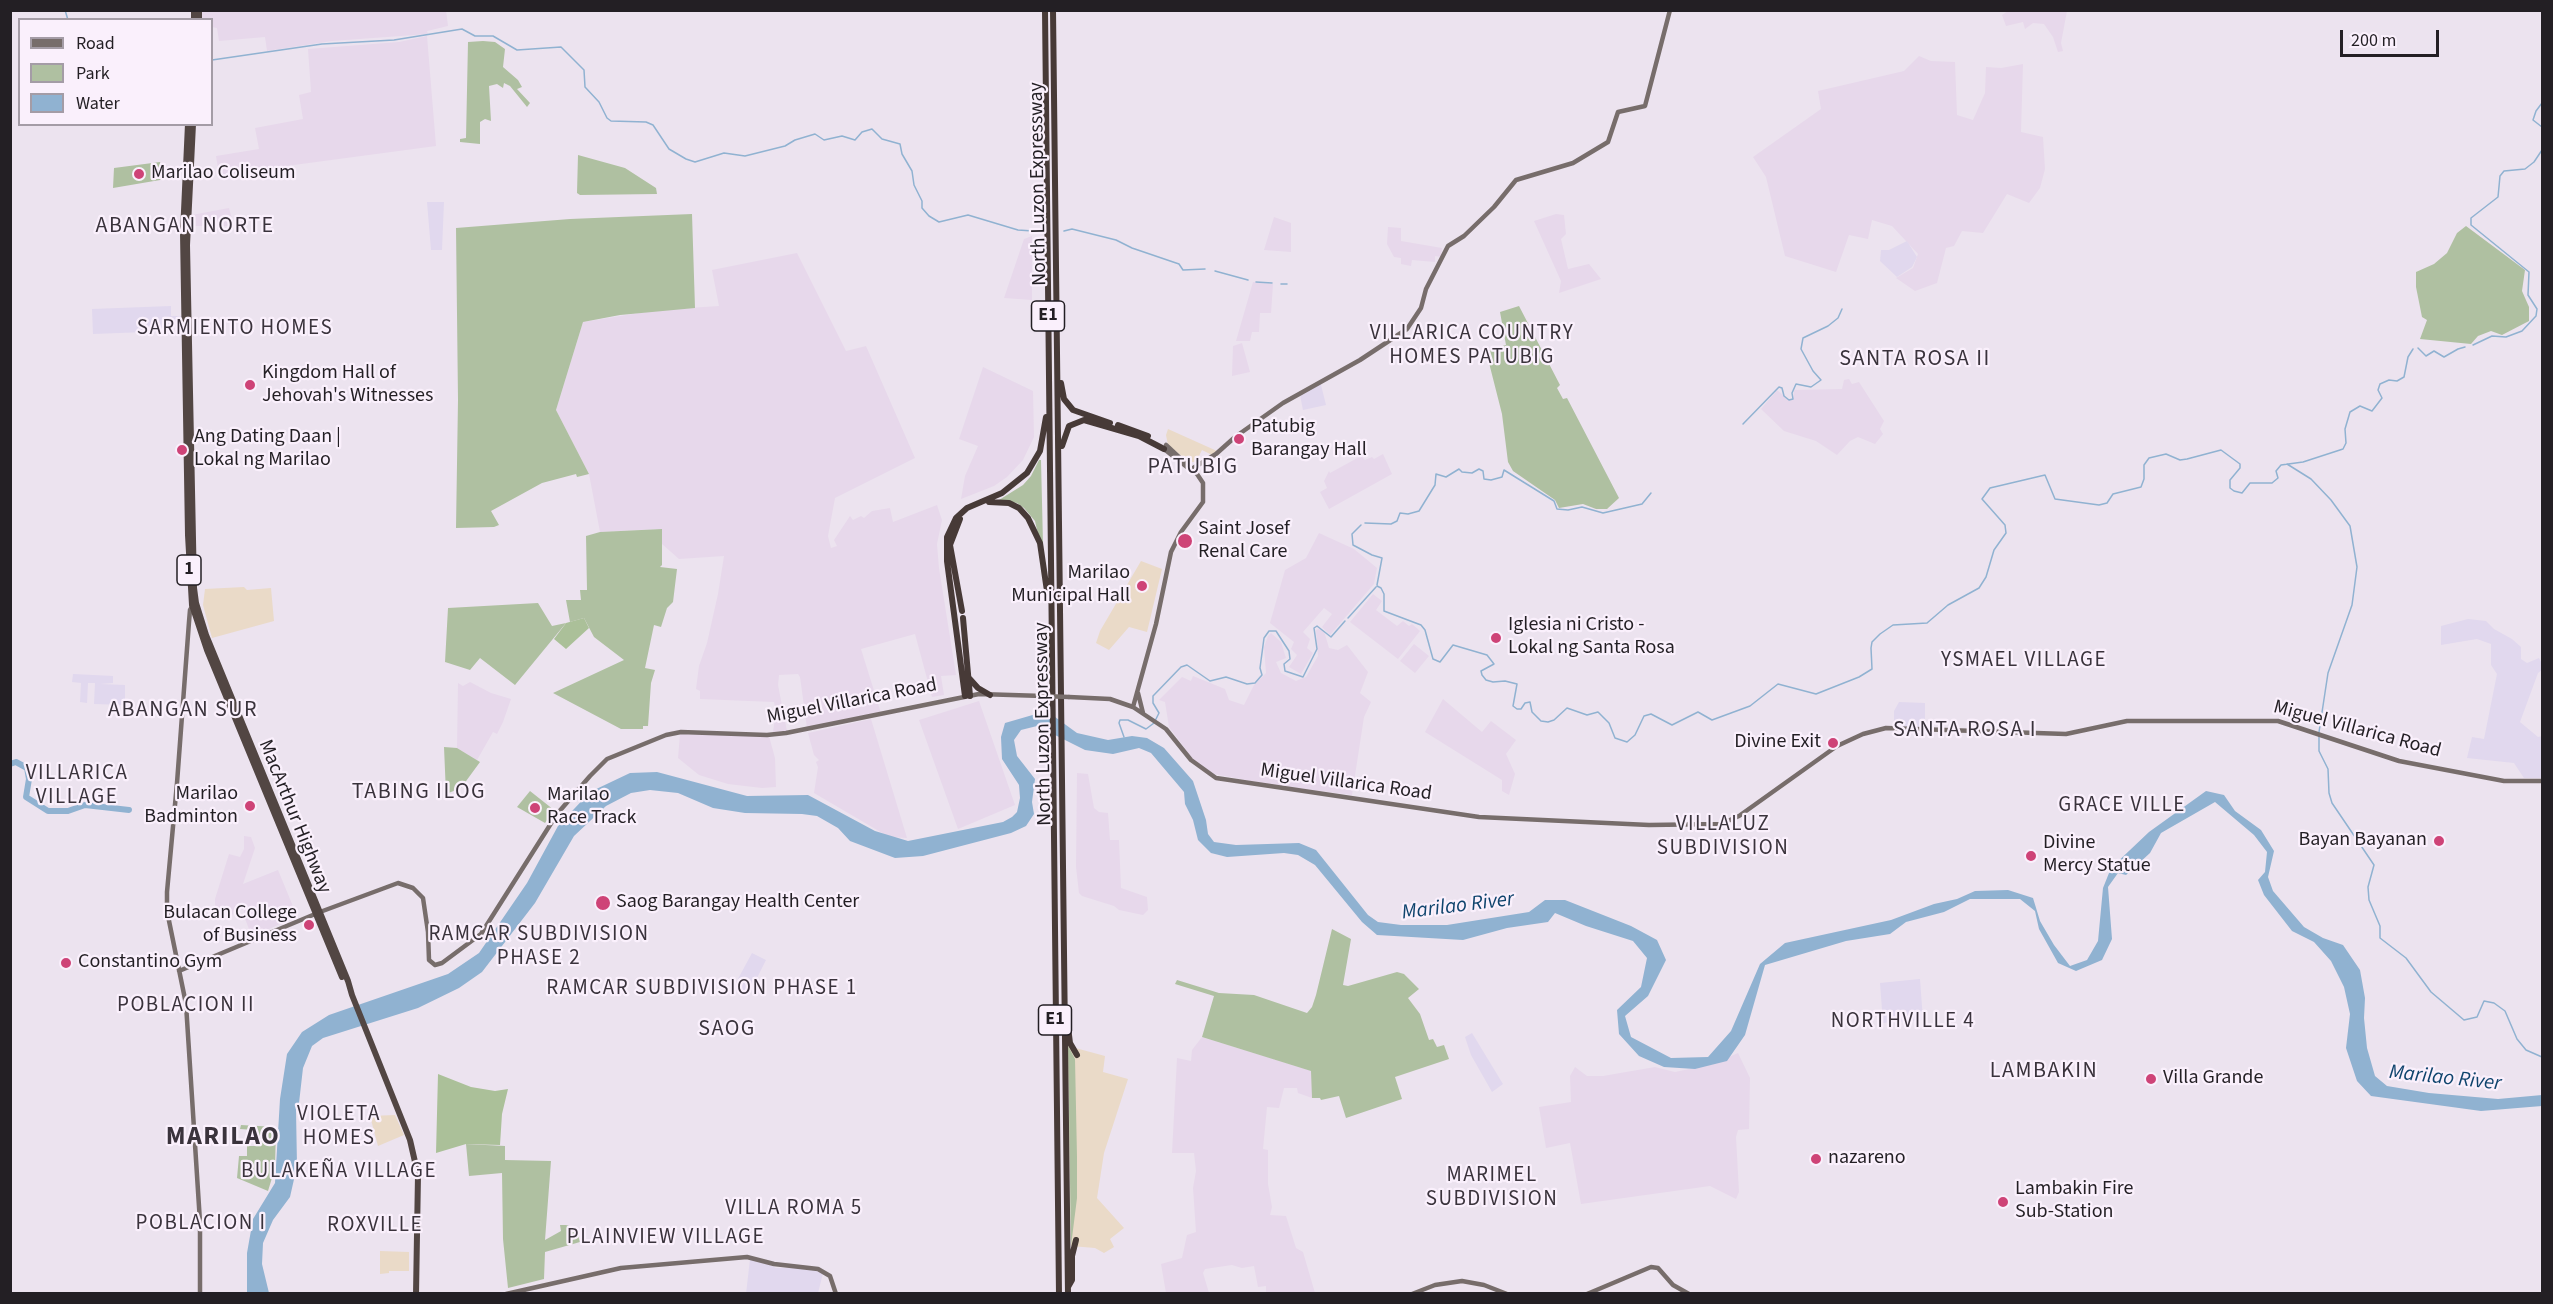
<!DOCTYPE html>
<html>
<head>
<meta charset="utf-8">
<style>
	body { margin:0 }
	#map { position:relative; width:2553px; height:1304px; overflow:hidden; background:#ece3ef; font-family:"Source Sans 3",sans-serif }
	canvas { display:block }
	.frame { position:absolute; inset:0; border:12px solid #231f24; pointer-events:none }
	.legend { position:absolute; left:18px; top:18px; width:195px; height:108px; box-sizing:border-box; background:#faf0fc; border:2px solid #a49ca6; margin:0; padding:8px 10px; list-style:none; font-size:18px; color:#231f24 }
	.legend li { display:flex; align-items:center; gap:12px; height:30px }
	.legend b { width:30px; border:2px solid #a49ca6 }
	.scale { position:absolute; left:2340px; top:30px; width:99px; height:27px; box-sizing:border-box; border:3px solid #231f24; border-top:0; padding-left:8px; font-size:18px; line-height:21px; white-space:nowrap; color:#231f24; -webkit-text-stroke:4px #faf0fc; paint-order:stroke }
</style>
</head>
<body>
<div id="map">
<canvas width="2553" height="1304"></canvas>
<div class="frame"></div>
<ul class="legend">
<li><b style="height:8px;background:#776d6b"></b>Road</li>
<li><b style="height:16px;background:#afc0a1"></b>Park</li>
<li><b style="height:16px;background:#90b2d1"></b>Water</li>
</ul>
<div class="scale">200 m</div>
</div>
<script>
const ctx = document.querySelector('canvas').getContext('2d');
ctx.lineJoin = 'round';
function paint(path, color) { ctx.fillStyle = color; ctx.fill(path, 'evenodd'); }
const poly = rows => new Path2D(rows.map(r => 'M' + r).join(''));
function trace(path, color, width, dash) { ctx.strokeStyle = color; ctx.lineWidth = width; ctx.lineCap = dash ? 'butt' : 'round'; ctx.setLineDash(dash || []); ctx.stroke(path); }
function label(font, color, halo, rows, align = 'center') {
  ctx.font = font + ' "Source Sans 3",sans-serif'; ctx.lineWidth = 4.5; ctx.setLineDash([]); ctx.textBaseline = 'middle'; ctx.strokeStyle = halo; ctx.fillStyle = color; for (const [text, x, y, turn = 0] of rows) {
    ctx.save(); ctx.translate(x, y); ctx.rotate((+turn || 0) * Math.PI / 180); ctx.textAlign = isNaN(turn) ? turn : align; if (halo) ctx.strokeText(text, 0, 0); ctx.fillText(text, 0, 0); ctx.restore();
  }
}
paint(poly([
	[1168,429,1217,451,1212,455,1202,450,1196,462,1189,462,1168,445,1166,435],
	[1141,561,1162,569,1147,632,1129,627,1109,650,1096,643,1100,631],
	[244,587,247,590,271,588,274,621,212,638,203,605,205,589],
	[1068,1046,1105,1056,1103,1072,1128,1079,1104,1153,1097,1198,1124,1228,1110,1239,1114,1247,1104,1253,1095,1248,1071,1246],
	[395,1115,404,1135,378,1146,370,1116],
	[380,1251,409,1252,409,1271,389,1271,389,1273,380,1274]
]), '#eadac8');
paint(poly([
	[202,10,446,10,448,26,427,31,428,34,332,41,267,51,265,37,219,41,217,28,212,27,212,20,201,20],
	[2008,11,2067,11,2061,43,2063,51,2058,52,2053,37,2044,24,2033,23,2025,29,2023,22,2006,26,2002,15],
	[427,36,436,146,219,175,216,156,259,149,255,128,303,119,299,95,311,92,308,49,399,42],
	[1919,56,1931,61,1955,62,1957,115,1973,120,1985,93,1986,67,2001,68,2023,64,2021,132,2043,137,2045,169,2040,188,2029,203,2007,194,1983,233,1962,231,1954,246,1946,248,1937,283,1915,291,1896,278,1913,268,1918,254,1892,226,1872,220,1868,239,1849,235,1836,272,1785,256,1766,177,1753,157,1821,109,1818,91,1904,71],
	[229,208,234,226,192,226,192,215],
	[1556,214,1564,215,1566,234,1561,239,1568,269,1589,264,1601,279,1559,293,1561,281,1534,221],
	[1274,217,1291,223,1291,252,1264,250],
	[1388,227,1401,228,1401,241,1442,248,1441,257,1435,256,1435,262,1412,260,1411,266,1401,264,1401,258,1394,257,1387,244],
	[1032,236,1032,300,1004,298,1024,239],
	[797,253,846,351,866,346,915,458,835,498,828,536,831,548,837,546,834,540,850,516,853,520,861,516,864,518,872,511,890,508,893,522,937,505,942,520,937,544,939,568,956,675,941,676,944,695,932,697,915,634,861,649,881,713,807,728,800,677,798,674,779,675,778,685,787,731,773,732,776,711,774,702,700,699,700,691,696,689,699,666,707,643,718,594,724,556,679,559,662,544,661,529,600,532,589,474,556,410,583,322,658,310,719,306,712,270],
	[1253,282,1273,284,1271,313,1260,313,1259,332,1252,332,1250,341,1236,341],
	[1242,343,1250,372,1232,376,1233,346],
	[983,367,1033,391,1034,437,1023,460,1007,477,994,486,961,499,965,476,978,446,959,439],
	[1849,379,1852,384,1859,382,1884,421,1880,429,1883,434,1875,444,1858,437,1850,441,1837,455,1816,441,1784,431,1761,409,1777,390,1789,400,1793,399,1794,390,1842,389,1844,380],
	[1383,454,1392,474,1329,509,1320,492,1327,488,1324,481,1329,471,1330,473,1361,456,1365,460,1372,457,1374,459],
	[1319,533,1354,549,1377,568,1374,584,1330,635,1322,627,1332,614,1324,608,1303,632,1310,639,1307,648,1313,653,1301,674,1289,667,1297,655,1291,649,1294,642,1270,623,1285,570,1306,558],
	[1373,594,1382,601,1376,610,1397,626,1403,621,1409,626,1412,624,1420,631,1398,659,1350,622],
	[1319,629,1324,631,1329,648,1338,650,1347,645,1368,672,1360,693,1371,702,1364,717,1352,795,1272,785,1214,774,1195,762,1169,727,1165,702,1159,700,1182,677,1191,681,1193,676,1225,689,1229,700,1244,705,1254,685,1266,673,1264,647,1268,636,1271,633,1281,642,1286,658,1276,662,1281,673,1296,681,1306,677,1318,656,1316,630],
	[1414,644,1429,656,1415,673,1400,661],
	[470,682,491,693,511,699,503,722,497,734,493,732,477,760,457,748,458,683,463,686],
	[1443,699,1482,732,1491,721,1516,740,1506,754,1515,774,1509,795,1502,791,1502,780,1425,732],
	[979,701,1015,805,958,829,919,720],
	[871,719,907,838,889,837,814,793,818,767,816,762,819,760,814,755,808,733],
	[680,734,769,736,775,758,776,787,762,788,728,784,699,775,678,758],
	[1077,773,1088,774,1094,808,1099,812,1108,813,1110,840,1119,840,1121,888,1147,897,1148,910,1143,915,1119,910,1114,906,1082,896,1079,893,1076,867],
	[244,836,251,837,255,848,243,884,278,870,297,916,252,937,244,916,244,910,235,907,232,916,217,918,215,906,215,899,229,854,240,857,244,849],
	[1202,1037,1312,1071,1312,1098,1298,1093,1297,1088,1284,1088,1279,1108,1267,1107,1263,1149,1268,1150,1268,1184,1272,1207,1270,1215,1286,1216,1296,1248,1303,1252,1315,1293,1266,1293,1266,1286,1258,1287,1254,1266,1242,1268,1232,1265,1205,1269,1203,1273,1209,1293,1166,1293,1161,1264,1182,1258,1187,1235,1196,1232,1193,1188,1196,1171,1194,1153,1172,1153,1177,1058,1191,1061,1192,1050],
	[1738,1053,1750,1078,1749,1129,1738,1130,1736,1137,1739,1192,1736,1199,1710,1186,1581,1204,1570,1143,1546,1148,1539,1107,1571,1102,1570,1076,1575,1067,1587,1076,1603,1076,1655,1067,1675,1072,1713,1064]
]), '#e7d8eb');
paint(poly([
	[427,202,444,202,442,250,431,250],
	[1907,241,1917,257,1912,267,1897,277,1880,261,1881,250,1889,250],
	[171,306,171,316,182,316,182,321,172,322,172,331,93,334,92,309],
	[1320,381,1326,405,1303,410,1300,395],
	[2468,619,2486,621,2494,629,2512,639,2521,647,2521,659,2527,663,2539,658,2542,664,2542,670,2538,673,2520,722,2538,737,2542,736,2542,778,2524,778,2514,763,2467,758,2472,737,2484,739,2497,674,2491,665,2491,644,2477,639,2441,645,2441,626],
	[73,674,113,676,113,683,100,684,125,685,125,705,94,704,95,683,88,683,87,703,80,702,81,683,72,682],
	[1899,702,1925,703,1925,728,1894,727,1894,711],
	[752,953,766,960,748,996,733,988],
	[1920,979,1923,1020,1883,1023,1880,983],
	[1472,1033,1503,1084,1492,1092,1471,1055,1465,1037],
	[750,1259,762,1261,776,1268,811,1268,823,1273,818,1293,746,1294]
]), '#e1d8ee');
paint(poly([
	[483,41,495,42,505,49,503,67,518,80,522,87,517,89,530,103,527,107,510,86,504,83,503,88,497,84,489,86,491,121,485,119,480,122,480,144,460,142,460,139,466,138,468,42],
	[578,155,625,168,656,188,657,194,580,195,577,193],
	[160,162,166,179,113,188,114,168],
	[692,214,695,308,620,315,583,322,556,410,589,474,577,477,576,474,542,483,491,511,499,525,494,527,456,528,458,400,456,228,570,219],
	[2466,226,2525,270,2522,291,2529,307,2529,321,2502,335,2491,331,2478,336,2471,344,2420,339,2427,320,2422,317,2416,287,2416,272,2434,264,2447,253,2457,233],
	[1519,306,1560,385,1557,388,1563,399,1567,398,1619,498,1607,509,1596,509,1583,504,1559,508,1555,500,1513,471,1508,462,1502,414,1486,351,1506,345,1500,312],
	[1039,460,1041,460,1043,544,1040,543,1035,521,1024,508,1017,503,999,500,1023,485,1031,476],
	[662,529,662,565,660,567,677,569,673,602,667,608,661,627,654,625,645,668,655,670,651,683,648,726,643,726,643,729,621,729,553,693,624,660,594,637,584,618,570,622,566,600,581,600,580,590,587,590,586,536,600,532],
	[538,603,552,626,566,623,515,685,480,658,470,670,445,662,448,608],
	[444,747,457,748,480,762,461,788,446,794],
	[530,791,554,810,545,823,517,807],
	[1332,929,1351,939,1343,985,1348,986,1397,972,1404,974,1419,989,1408,998,1420,1014,1429,1040,1433,1039,1437,1047,1444,1045,1449,1059,1395,1077,1402,1099,1346,1118,1339,1096,1321,1100,1320,1098,1312,1098,1311,1071,1202,1037,1214,996,1175,984,1177,980,1219,993,1254,995,1307,1013,1312,1007,1316,995],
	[1068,1046,1075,1059,1077,1157,1077,1198,1071,1246],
	[241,1125,276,1127,275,1168,268,1191,237,1178,239,1156,247,1156,247,1146,258,1146,259,1134,254,1133,254,1130,240,1129],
	[466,1144,505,1146,505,1160,551,1161,545,1240,561,1231,560,1225,566,1225,576,1228,580,1242,545,1252,544,1279,508,1288,503,1239,502,1173,469,1176]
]), '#afc0a1');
paint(poly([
	[584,618,589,628,566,649,554,639,566,623],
	[438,1074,471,1087,495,1091,508,1089,502,1114,500,1145,466,1144,436,1153]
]), '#abc099');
paint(poly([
	[1036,714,1055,717,1077,733,1108,740,1132,736,1147,738,1164,748,1193,781,1206,820,1208,834,1214,842,1236,845,1299,843,1316,850,1368,915,1378,922,1401,925,1447,925,1529,912,1545,900,1565,900,1631,926,1657,940,1666,960,1648,996,1625,1016,1631,1037,1671,1058,1708,1057,1731,1031,1760,964,1785,943,1891,920,1934,904,1957,899,1975,891,2008,890,2033,898,2040,921,2054,945,2070,966,2087,960,2098,941,2103,888,2111,868,2149,832,2206,791,2224,795,2235,811,2261,830,2274,851,2268,877,2273,891,2304,927,2323,938,2343,945,2360,970,2365,998,2364,1018,2367,1048,2375,1076,2387,1086,2429,1093,2498,1099,2542,1095,2542,1106,2481,1111,2371,1096,2357,1081,2346,1048,2350,1014,2344,987,2331,961,2314,942,2292,931,2264,895,2258,880,2265,872,2267,852,2254,835,2215,802,2161,833,2150,853,2126,875,2118,873,2108,887,2112,939,2102,960,2076,971,2058,963,2039,929,2035,911,2020,899,1970,899,1944,912,1906,922,1890,934,1846,941,1765,965,1745,1035,1727,1061,1695,1069,1664,1067,1639,1056,1619,1034,1617,1010,1641,987,1647,958,1633,941,1586,926,1555,913,1548,922,1507,928,1463,940,1377,935,1362,922,1315,865,1298,855,1284,853,1227,857,1211,853,1198,840,1193,820,1185,804,1184,792,1151,753,1139,748,1113,754,1085,750,1037,726,1021,730,1014,740,1017,756,1035,779,1032,802,1034,814,1026,826,1011,833,923,856,895,858,850,841,838,828,817,816,802,814,745,813,713,808,678,793,650,790,631,793,606,806,574,836,535,903,482,972,459,988,418,1008,323,1038,312,1046,303,1068,299,1103,296,1110,297,1166,290,1197,273,1220,263,1243,262,1264,269,1293,247,1294,247,1253,253,1219,275,1183,280,1099,287,1054,302,1032,329,1015,448,974,479,953,527,883,558,826,590,792,630,773,657,772,747,796,808,795,875,831,908,841,1003,822,1012,817,1017,812,1020,798,1019,785,1002,759,1001,737,1005,723]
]), '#90b2d1');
trace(poly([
	[65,10,68,20],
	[212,60,322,44,394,40,462,29,475,36,493,36,517,50,561,47,584,70,585,87,599,102,607,118,611,121,646,122,653,125,669,149,686,159,695,162,724,153,745,156,785,146,795,140,815,134,824,140,842,136,855,140,862,132,872,129,882,139,900,144,902,154,912,171,914,185,922,201,922,208,929,216,939,222,968,215,1018,230,1033,231],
	[2542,103,2536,111,2533,120,2542,127],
	[1064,231,1072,229,1116,240,1132,248,1179,264,1183,270,1205,269],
	[1215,271,1248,280],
	[1256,282,1272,283],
	[1281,284,1287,284],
	[2473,345,2492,336,2506,337,2522,331,2536,316,2537,309,2528,295,2529,272,2471,225,2471,218,2498,197,2500,176,2504,171,2525,169,2534,162,2542,150],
	[2418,348,2426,356,2434,351,2444,357,2458,349,2465,347],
	[1743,424,1779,387,1782,388,1784,396,1789,400,1793,399,1792,393,1796,384,1811,387,1821,380,1813,371,1801,349,1803,338,1828,326,1838,318,1842,309],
	[2287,464,2311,479,2331,500,2350,526,2357,567,2352,605,2328,673,2319,732],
	[1365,523,1391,524,1397,521,1400,513,1408,514,1419,511,1435,485,1436,474,1446,477,1459,469,1462,472,1472,473,1479,469,1483,471,1484,479,1491,480,1502,477,1504,470,1554,501,1557,509,1568,510,1582,507,1603,513,1642,504,1651,493],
	[1361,525,1352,534,1353,545,1372,555,1382,558,1377,585],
	[1377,586,1381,588,1384,594,1384,611,1421,625,1425,630,1433,659,1440,662,1453,645,1487,655,1494,664,1481,671,1482,675,1486,680,1493,682,1505,681,1517,684,1513,706,1517,709,1521,709,1525,703,1530,702,1532,712,1541,721,1548,722,1554,720,1567,708,1587,715,1598,712,1609,723,1615,738,1627,742,1635,735,1644,716,1651,714,1672,725,1698,712,1712,720,1750,706,1778,684,1816,694,1859,677,1872,669,1871,648,1872,642,1880,634,1893,625,1927,623,1948,605,1979,588,1986,577,1994,550,2006,533,2005,525,1982,499,1990,488,2045,475,2055,499,2099,505,2107,503,2113,494,2141,487,2144,479,2144,465,2149,458,2166,454,2180,460,2187,459,2221,450,2240,464,2240,468,2230,480,2230,488,2234,491,2242,493,2250,483,2272,483,2278,478,2276,471,2281,465,2303,462,2343,449,2346,443,2345,429,2350,412,2360,406,2372,411,2382,398,2378,390,2380,384,2389,380,2397,381,2404,377,2408,357,2413,349],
	[1348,618,1376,587],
	[2319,736,2319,751,2328,769,2329,793,2332,803,2374,865,2368,887,2369,900,2380,926,2380,938,2406,958,2431,992,2464,1020,2477,1017,2484,1001,2494,1003,2505,1011,2517,1039,2526,1050,2542,1057],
	[1124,737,1119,723,1120,720,1128,720,1146,729,1154,723,1159,713,1153,703,1153,696,1181,667,1187,665,1210,681,1226,677,1247,684,1255,683,1262,675,1260,668,1264,638,1269,631,1276,631,1289,651,1290,659,1284,664,1285,671,1303,677,1317,649,1314,628,1317,626,1331,637,1345,621]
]), '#90b2d1', 1.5);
trace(poly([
	[10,764,16,762,27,768,29,779,26,797,48,811,68,811,85,805,129,810]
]), '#90b2d1', 6);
trace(poly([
	[1164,449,1192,471],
	[1190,470,1216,454,1235,437,1283,403,1360,360,1407,329,1421,308,1426,289,1448,246,1464,236,1494,207,1516,180,1573,163,1608,142,1618,112,1645,106,1670,10],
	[193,605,190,610,189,622,177,783,167,892,167,911,186,1004,200,1222,200,1294],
	[1138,693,1143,713],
	[1069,697,1110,699,1133,707,1166,729,1191,760,1216,778,1479,817,1649,825,1721,824,1739,816,1837,746,1863,734,1886,728,2066,734,2127,721,2278,721,2399,761,2504,781,2542,781],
	[1133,707,1156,624,1171,552,1181,532,1203,502,1203,483,1197,474,1166,445],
	[179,971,320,912,398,883,413,888,423,898,428,932,429,960,435,965,442,963,481,934,557,814,590,776,607,759,666,735,681,732,767,735,786,733,979,694,1043,696],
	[506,1294,621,1268,747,1257,774,1264,818,1269,830,1276,836,1294],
	[1412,1294,1435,1285,1462,1281,1484,1285,1507,1294],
	[1587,1294,1651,1267,1658,1268,1673,1285,1689,1294]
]), '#776d6b', 4.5);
trace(poly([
	[194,20,194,10],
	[199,20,199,10],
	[188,124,183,233,188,535,192,605,207,650,342,977],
	[193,124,187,245,194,588,196,603,206,635,348,981,352,995,410,1140,418,1175,416,1294]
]), '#524643', 6);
trace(poly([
	[1045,10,1059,1294],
	[1053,10,1068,1294],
	[1061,383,1064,399,1073,410,1110,423],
	[1118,425,1148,436],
	[1062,446,1069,426,1084,420,1139,436,1164,449],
	[989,502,1009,503,1019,508,1028,518,1040,543,1047,591],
	[960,519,950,545,962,611],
	[963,618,970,696],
	[968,677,978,688,990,695],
	[965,696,947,561,947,537,956,518,967,508,1002,493,1027,473,1040,451,1046,417],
	[1064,1023,1068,1027,1070,1043,1077,1055],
	[1068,1287,1072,1280,1072,1256,1076,1240]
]), '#473a37', 6);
trace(poly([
	[1043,696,1069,697]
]), '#776d6b', 4.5);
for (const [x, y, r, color] of [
	[139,174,6,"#ce4377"],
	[250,385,6,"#ce4377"],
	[1239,439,6,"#ce4377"],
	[182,450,6,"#ce4377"],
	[1185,541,8,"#ce4377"],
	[1142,586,6,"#ce4377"],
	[1496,638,6,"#ce4377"],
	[1833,743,6,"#ce4377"],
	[250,806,6,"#ce4377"],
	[535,808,6,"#ce4377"],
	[2439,841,6,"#ce4377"],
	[2031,856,6,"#ce4377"],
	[603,903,8,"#ce4377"],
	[309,925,6,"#ce4377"],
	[66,963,6,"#ce4377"],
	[2151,1079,6,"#ce4377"],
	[1816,1159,6,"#ce4377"],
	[2003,1202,6,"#ce4377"]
]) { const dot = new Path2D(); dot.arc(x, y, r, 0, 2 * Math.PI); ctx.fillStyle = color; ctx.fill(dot); trace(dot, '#faf0fc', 2); }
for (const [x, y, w] of [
	[1048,316,33],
	[189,570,24],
	[1055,1020,33]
]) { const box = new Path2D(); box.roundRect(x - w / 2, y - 15, w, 30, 4.5); ctx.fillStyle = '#faf0fc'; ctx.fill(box); trace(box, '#231f24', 1.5); }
label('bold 18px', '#231f24', null, [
	["E1",1048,316],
	["1",189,570],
	["E1",1055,1020]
]);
label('20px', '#231f24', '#faf0fc', [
	["Marilao Coliseum",151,174],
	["Kingdom Hall of",262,374],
	["Jehovah's Witnesses",262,397],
	["Patubig",1251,428],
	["Barangay Hall",1251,451],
	["Ang Dating Daan |",194,438],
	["Lokal ng Marilao",194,461],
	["Saint Josef",1198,530],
	["Renal Care",1198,553],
	["Marilao",1130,574,"right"],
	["Municipal Hall",1130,597,"right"],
	["Iglesia ni Cristo -",1508,626],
	["Lokal ng Santa Rosa",1508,649],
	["Divine Exit",1821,743,"right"],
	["Marilao",238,795,"right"],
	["Badminton",238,818,"right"],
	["Marilao",547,796],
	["Race Track",547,819],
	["Bayan Bayanan",2427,841,"right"],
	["Divine",2043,844],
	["Mercy Statue",2043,867],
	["Saog Barangay Health Center",616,903],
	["Bulacan College",297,914,"right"],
	["of Business",297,937,"right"],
	["Constantino Gym",78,963],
	["Villa Grande",2163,1079],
	["nazareno",1828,1159],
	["Lambakin Fire",2015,1190],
	["Sub-Station",2015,1213]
], 'left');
label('20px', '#231f24', '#faf0fc', [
	["North Luzon Expressway",1039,184,-91],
	["Miguel Villarica Road",852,702,-11],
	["North Luzon Expressway",1044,724,-91],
	["Miguel Villarica Road",2357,730,15],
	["Miguel Villarica Road",1346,783,8],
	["MacArthur Highway",294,817,68]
]);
ctx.letterSpacing = '1.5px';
label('21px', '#3a333c', '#faf0fc', [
	["SARMIENTO HOMES",235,329],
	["VILLARICA COUNTRY",1472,334],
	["HOMES PATUBIG",1472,358],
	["YSMAEL VILLAGE",2024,661],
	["VILLARICA",77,774],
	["VILLAGE",77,798],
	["GRACE VILLE",2122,806],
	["VILLALUZ",1723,825],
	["SUBDIVISION",1723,849],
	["RAMCAR SUBDIVISION",539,935],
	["PHASE 2",539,959],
	["RAMCAR SUBDIVISION PHASE 1",702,989],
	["POBLACION II",186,1006],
	["NORTHVILLE 4",1903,1022],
	["VIOLETA",339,1115],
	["HOMES",339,1139],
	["BULAKEÑA VILLAGE",339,1172],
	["MARIMEL",1492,1176],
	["SUBDIVISION",1492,1200],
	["VILLA ROMA 5",794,1209],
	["POBLACION I",201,1224],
	["ROXVILLE",375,1226],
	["PLAINVIEW VILLAGE",666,1238]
]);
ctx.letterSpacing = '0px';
label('italic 21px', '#0f446d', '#faf0fc', [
	["Marilao River",1458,907,-7],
	["Marilao River",2445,1079,6]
]);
ctx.letterSpacing = '1.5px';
label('22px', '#3a333c', '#faf0fc', [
	["ABANGAN NORTE",185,227],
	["SANTA ROSA II",1915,360],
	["PATUBIG",1193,468],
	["ABANGAN SUR",183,711],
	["SANTA ROSA I",1965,731],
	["TABING ILOG",419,793],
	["SAOG",727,1030],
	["LAMBAKIN",2044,1072]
]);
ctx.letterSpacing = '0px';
ctx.letterSpacing = '1.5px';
label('bold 26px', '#3a333c', '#faf0fc', [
	["MARILAO",223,1138]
]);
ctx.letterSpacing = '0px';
</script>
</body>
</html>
